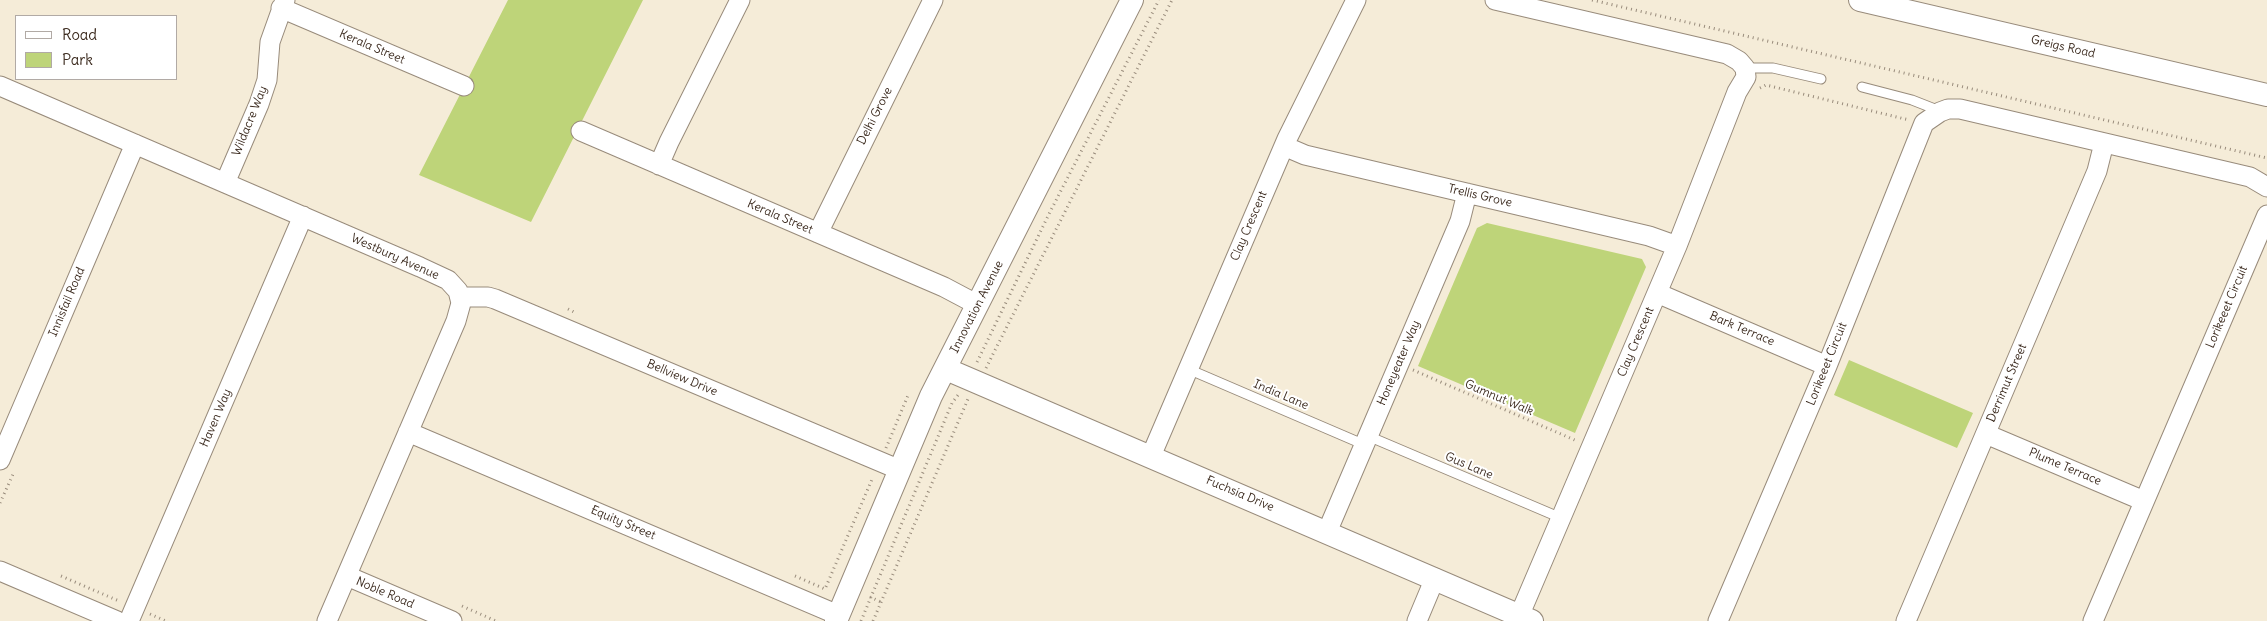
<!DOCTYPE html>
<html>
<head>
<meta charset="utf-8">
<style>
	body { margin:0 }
	#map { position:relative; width:2267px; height:621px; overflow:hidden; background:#f5ecd8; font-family:Delius,sans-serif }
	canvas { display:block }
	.legend { position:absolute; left:15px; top:15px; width:162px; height:65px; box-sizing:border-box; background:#fff; border:1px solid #b1aaa5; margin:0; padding:6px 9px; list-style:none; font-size:15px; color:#3b2a1e }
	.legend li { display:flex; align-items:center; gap:10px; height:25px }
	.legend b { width:25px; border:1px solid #b1aaa5 }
</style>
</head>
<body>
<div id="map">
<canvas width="2267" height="621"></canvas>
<ul class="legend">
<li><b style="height:6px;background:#fff"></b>Road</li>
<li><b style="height:14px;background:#bed479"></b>Park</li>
</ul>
</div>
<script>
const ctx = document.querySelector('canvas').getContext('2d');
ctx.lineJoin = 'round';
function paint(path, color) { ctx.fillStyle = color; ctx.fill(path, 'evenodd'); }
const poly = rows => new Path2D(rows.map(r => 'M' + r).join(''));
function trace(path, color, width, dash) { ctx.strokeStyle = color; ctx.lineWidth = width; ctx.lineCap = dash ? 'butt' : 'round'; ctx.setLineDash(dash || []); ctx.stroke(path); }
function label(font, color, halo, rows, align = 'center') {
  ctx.font = font + ' Delius,sans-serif'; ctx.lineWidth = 4; ctx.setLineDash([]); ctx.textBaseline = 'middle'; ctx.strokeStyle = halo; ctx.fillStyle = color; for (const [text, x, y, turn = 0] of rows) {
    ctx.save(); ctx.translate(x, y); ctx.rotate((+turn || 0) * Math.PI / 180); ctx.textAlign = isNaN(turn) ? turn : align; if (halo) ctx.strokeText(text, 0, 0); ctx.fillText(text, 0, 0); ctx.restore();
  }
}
paint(poly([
	[508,0,643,0,531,222,419,175],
	[1487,223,1642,259,1646,267,1575,433,1418,366,1477,228],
	[1849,360,1973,413,1957,448,1834,395]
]), '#bed479');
const service = poly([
	[1745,68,1773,68,1821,79],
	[1862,87,1912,100,1940,111],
	[1188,369,1365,445],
	[1368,436,1561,518]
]);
const minor = poly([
	[1495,0,1727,54,1739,61,1745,68,1746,77,1737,92,1677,246,1520,614],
	[281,8,464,86],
	[0,86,420,267,448,280,458,291,461,303,456,321,327,621],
	[581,131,944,287,978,305],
	[1284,146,1305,155,1649,236,1677,246],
	[659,165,669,142,740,0],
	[225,183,259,104,267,80,270,42,285,0],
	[818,233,933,0],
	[1657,293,1827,366],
	[461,297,488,297,495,299,900,470],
	[408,432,838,615],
	[1986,434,2144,501],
	[1151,456,1287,139,1356,0],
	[0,460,135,144],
	[1327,532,1460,221,1467,193],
	[0,571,117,621],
	[347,576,452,621],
	[129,621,303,216],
	[1417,621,1435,578],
	[1718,621,1827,366,1924,123,1940,112,1948,109,1960,109,2250,177,2267,187],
	[1906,621,2097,171,2104,143],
	[2093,621,2267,215]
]);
const tertiary = poly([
	[1860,0,2267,95],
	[946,369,1532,621],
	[836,621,931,396,1132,0]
]);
trace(service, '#988b7b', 11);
trace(minor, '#988b7b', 21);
trace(tertiary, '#988b7b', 24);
trace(poly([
	[1592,0,2267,158],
	[1760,88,1766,85,1909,120],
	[568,309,576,313],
	[977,362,1050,212,1159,0],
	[986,368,1172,0],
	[1413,370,1577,441],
	[886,448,909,393],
	[0,503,14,472],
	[61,576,119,601],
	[795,576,825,589,873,477],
	[870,597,881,602],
	[462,606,496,621],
	[150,614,166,621],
	[861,621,952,403,958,395],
	[873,621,968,399]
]), '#988b7b', 3, [1, 4]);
trace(service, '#fff', 9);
trace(minor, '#fff', 19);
trace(tertiary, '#fff', 22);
label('12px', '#3b2a1e', '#fff', [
	["Kerala Street",372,47,23],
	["Greigs Road",2063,47,13],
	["Delhi Grove",875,116,-63],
	["Wildacre Way",250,121,-68],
	["Trellis Grove",1480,196,13],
	["Kerala Street",780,217,23],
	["Clay Crescent",1249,226,-67],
	["Westbury Avenue",395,257,24],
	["Innisfail Road",67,302,-67],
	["Innovation Avenue",977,307,-63],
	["Lorikeeet Circuit",2227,307,-67],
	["Bark Terrace",1742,329,23],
	["Clay Crescent",1636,342,-67],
	["Honeyeater Way",1399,363,-67],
	["Lorikeeet Circuit",1827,364,-68],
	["Bellview Drive",682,378,23],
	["Derrimut Street",2007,383,-67],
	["India Lane",1281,395,23],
	["Gumnut Walk",1499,398,23],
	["Haven Way",216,418,-67],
	["Gus Lane",1469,466,23],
	["Plume Terrace",2065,467,23],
	["Fuchsia Drive",1240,494,23],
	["Equity Street",623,523,23],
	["Noble Road",385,593,23]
]);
</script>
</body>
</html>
